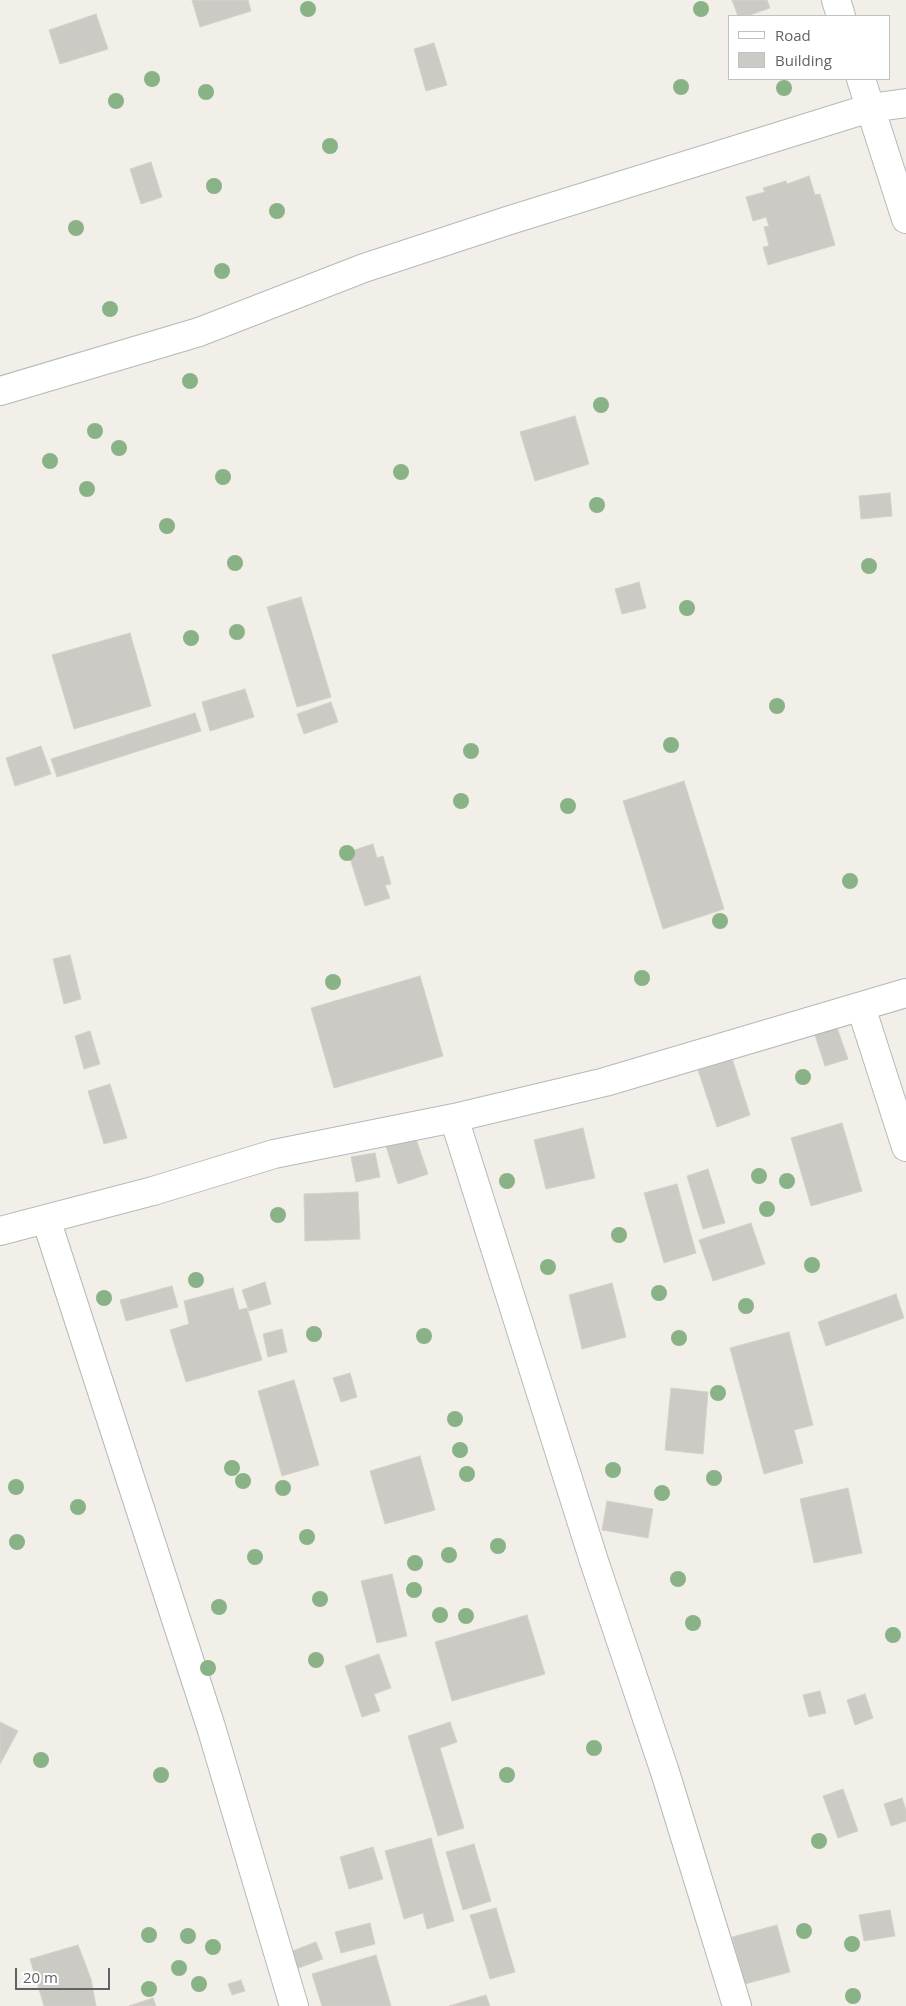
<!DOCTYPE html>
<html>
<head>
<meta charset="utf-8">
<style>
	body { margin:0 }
	#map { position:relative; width:906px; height:2006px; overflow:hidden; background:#f1efe8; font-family:"Open Sans",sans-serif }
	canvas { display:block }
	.legend { position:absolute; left:728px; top:15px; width:162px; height:65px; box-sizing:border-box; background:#fff; border:1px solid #bfc1c3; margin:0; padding:6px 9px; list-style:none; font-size:15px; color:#5f6368 }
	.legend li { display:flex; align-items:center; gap:10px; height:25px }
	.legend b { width:25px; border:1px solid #bfc1c3 }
	.scale { position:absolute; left:15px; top:1968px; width:95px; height:22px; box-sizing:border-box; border:2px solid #5f6368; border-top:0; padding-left:6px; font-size:15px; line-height:18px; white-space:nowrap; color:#5f6368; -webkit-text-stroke:4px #fff; paint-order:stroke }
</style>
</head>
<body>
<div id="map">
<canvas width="906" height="2006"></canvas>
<ul class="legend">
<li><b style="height:6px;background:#fff"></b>Road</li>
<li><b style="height:14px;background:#cccac5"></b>Building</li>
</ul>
<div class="scale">20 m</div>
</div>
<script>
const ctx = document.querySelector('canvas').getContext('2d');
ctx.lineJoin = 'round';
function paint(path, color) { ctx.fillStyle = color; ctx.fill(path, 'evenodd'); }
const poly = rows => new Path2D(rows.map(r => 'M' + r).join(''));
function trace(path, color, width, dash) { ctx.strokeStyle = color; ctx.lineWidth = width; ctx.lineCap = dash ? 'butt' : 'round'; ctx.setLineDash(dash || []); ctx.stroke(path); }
const building = poly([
	[192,0,248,0,251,11,200,27,192,0],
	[732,0,767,0,770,8,747,16,738,16,732,0],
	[96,14,108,49,60,64,49,30,96,14],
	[434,43,447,85,426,91,414,49,434,43],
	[151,162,162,197,141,204,130,169,151,162],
	[809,176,815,195,820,194,835,245,768,265,763,247,769,246,764,227,769,226,766,217,753,221,746,197,765,192,763,188,786,181,787,184,809,176],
	[575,416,589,464,535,481,520,432,575,416],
	[890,493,892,516,861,519,859,496,890,493],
	[639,582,646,608,622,614,615,589,639,582],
	[301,597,331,697,297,707,267,607,301,597],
	[130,633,151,706,74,729,52,655,130,633],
	[245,689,254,717,210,731,202,702,245,689],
	[331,702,338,722,304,734,297,714,331,702],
	[195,713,201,731,57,777,51,759,195,713],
	[41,746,51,774,15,786,6,758,41,746],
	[684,781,724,909,663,929,623,801,684,781],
	[373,844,377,858,383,856,391,884,385,885,390,898,365,906,348,852,373,844],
	[70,955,81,999,64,1004,53,959,70,955],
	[420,976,443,1056,334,1088,311,1008,420,976],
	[835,1022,848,1059,825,1066,813,1029,835,1022],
	[90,1031,100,1064,84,1069,75,1036,90,1031],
	[731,1055,750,1115,717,1127,697,1067,731,1055],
	[110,1084,127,1138,104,1144,88,1091,110,1084],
	[842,1123,862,1191,811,1206,791,1138,842,1123],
	[583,1128,595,1178,546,1189,534,1140,583,1128],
	[415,1136,428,1174,398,1184,386,1146,415,1136],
	[375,1153,380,1177,356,1182,351,1157,375,1153],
	[708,1169,725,1223,703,1229,687,1176,708,1169],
	[677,1184,696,1253,664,1263,644,1193,677,1184],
	[358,1192,360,1239,305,1241,304,1194,358,1192],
	[751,1223,765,1264,713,1281,699,1240,751,1223],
	[265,1282,271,1304,249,1311,242,1290,265,1282],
	[612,1283,626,1337,582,1349,569,1295,612,1283],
	[172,1286,178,1307,126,1321,120,1300,172,1286],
	[233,1288,239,1310,247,1308,262,1360,186,1382,170,1330,189,1324,184,1301,233,1288],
	[896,1294,904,1318,826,1346,818,1322,896,1294],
	[282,1329,287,1352,268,1357,263,1334,282,1329],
	[789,1332,813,1425,794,1430,803,1463,764,1474,730,1348,789,1332],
	[350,1373,357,1397,341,1402,333,1378,350,1373],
	[294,1380,319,1465,282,1476,258,1391,294,1380],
	[671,1388,708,1392,703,1454,665,1450,671,1388],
	[420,1456,435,1510,385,1524,370,1471,420,1456],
	[848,1488,862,1553,814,1563,800,1499,848,1488],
	[607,1501,653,1509,648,1538,602,1530,607,1501],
	[392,1574,407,1636,377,1643,361,1581,392,1574],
	[527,1615,545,1674,452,1701,435,1642,527,1615],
	[379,1654,391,1688,374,1694,380,1711,362,1717,345,1666,379,1654],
	[820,1691,826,1713,809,1717,803,1695,820,1691],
	[865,1694,873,1718,855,1725,847,1700,865,1694],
	[0,1722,18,1731,0,1764,0,1722],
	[450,1722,457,1742,440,1748,464,1828,438,1836,408,1736,450,1722],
	[843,1789,858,1831,838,1838,823,1796,843,1789],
	[902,1798,906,1810,906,1821,891,1826,884,1804,902,1798],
	[431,1838,454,1921,427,1929,423,1913,404,1919,385,1851,431,1838],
	[474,1844,491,1901,463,1910,446,1852,474,1844],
	[373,1847,383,1879,349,1889,340,1857,373,1847],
	[496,1908,515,1972,490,1979,470,1915,496,1908],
	[890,1910,895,1936,864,1941,859,1915,890,1910],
	[370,1923,375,1944,341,1953,335,1932,370,1923],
	[777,1925,790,1972,745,1984,732,1937,777,1925],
	[316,1942,323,1959,296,1969,290,1952,316,1942],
	[78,1945,91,1979,96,2006,44,2006,30,1959,78,1945],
	[376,1955,391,2006,322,2006,312,1974,376,1955],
	[241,1980,245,1991,232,1995,228,1984,241,1980],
	[486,1995,490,2006,449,2006,486,1995],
	[153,1998,156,2006,129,2006,153,1998]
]);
paint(building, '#cccac5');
trace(building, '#d6d1c6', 1);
const street = poly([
	[836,0,841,16],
	[861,79,906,219],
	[0,391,199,332,364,268,507,221,870,108,906,103],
	[861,1007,906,1147],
	[454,1118,594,1561,665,1772,737,2006],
	[46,1219,211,1727,294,2006],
	[0,1231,153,1191,274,1154,454,1118,605,1082,906,993]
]);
trace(street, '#b5b8bc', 30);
trace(street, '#fff', 28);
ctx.fillStyle = '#89b387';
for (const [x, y] of [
	[308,9],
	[701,9],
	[152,79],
	[681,87],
	[784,88],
	[206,92],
	[116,101],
	[330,146],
	[214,186],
	[277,211],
	[76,228],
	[222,271],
	[110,309],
	[190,381],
	[601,405],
	[95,431],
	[119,448],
	[50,461],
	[401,472],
	[223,477],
	[87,489],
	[597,505],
	[167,526],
	[235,563],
	[869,566],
	[687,608],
	[237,632],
	[191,638],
	[777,706],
	[671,745],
	[471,751],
	[461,801],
	[568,806],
	[347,853],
	[850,881],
	[720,921],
	[642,978],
	[333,982],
	[803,1077],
	[759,1176],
	[507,1181],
	[787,1181],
	[767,1209],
	[278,1215],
	[619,1235],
	[812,1265],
	[548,1267],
	[196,1280],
	[659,1293],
	[104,1298],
	[746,1306],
	[314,1334],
	[424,1336],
	[679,1338],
	[718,1393],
	[455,1419],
	[460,1450],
	[232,1468],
	[613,1470],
	[467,1474],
	[714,1478],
	[243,1481],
	[16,1487],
	[283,1488],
	[662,1493],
	[78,1507],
	[307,1537],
	[17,1542],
	[498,1546],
	[449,1555],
	[255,1557],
	[415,1563],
	[678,1579],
	[414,1590],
	[320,1599],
	[219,1607],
	[440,1615],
	[466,1616],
	[693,1623],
	[893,1635],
	[316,1660],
	[208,1668],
	[594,1748],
	[41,1760],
	[161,1775],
	[507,1775],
	[819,1841],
	[804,1931],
	[149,1935],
	[188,1936],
	[852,1944],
	[213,1947],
	[179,1968],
	[199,1984],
	[149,1989],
	[853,1996]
]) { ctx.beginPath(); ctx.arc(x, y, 8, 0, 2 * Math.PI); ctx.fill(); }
</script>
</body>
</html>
